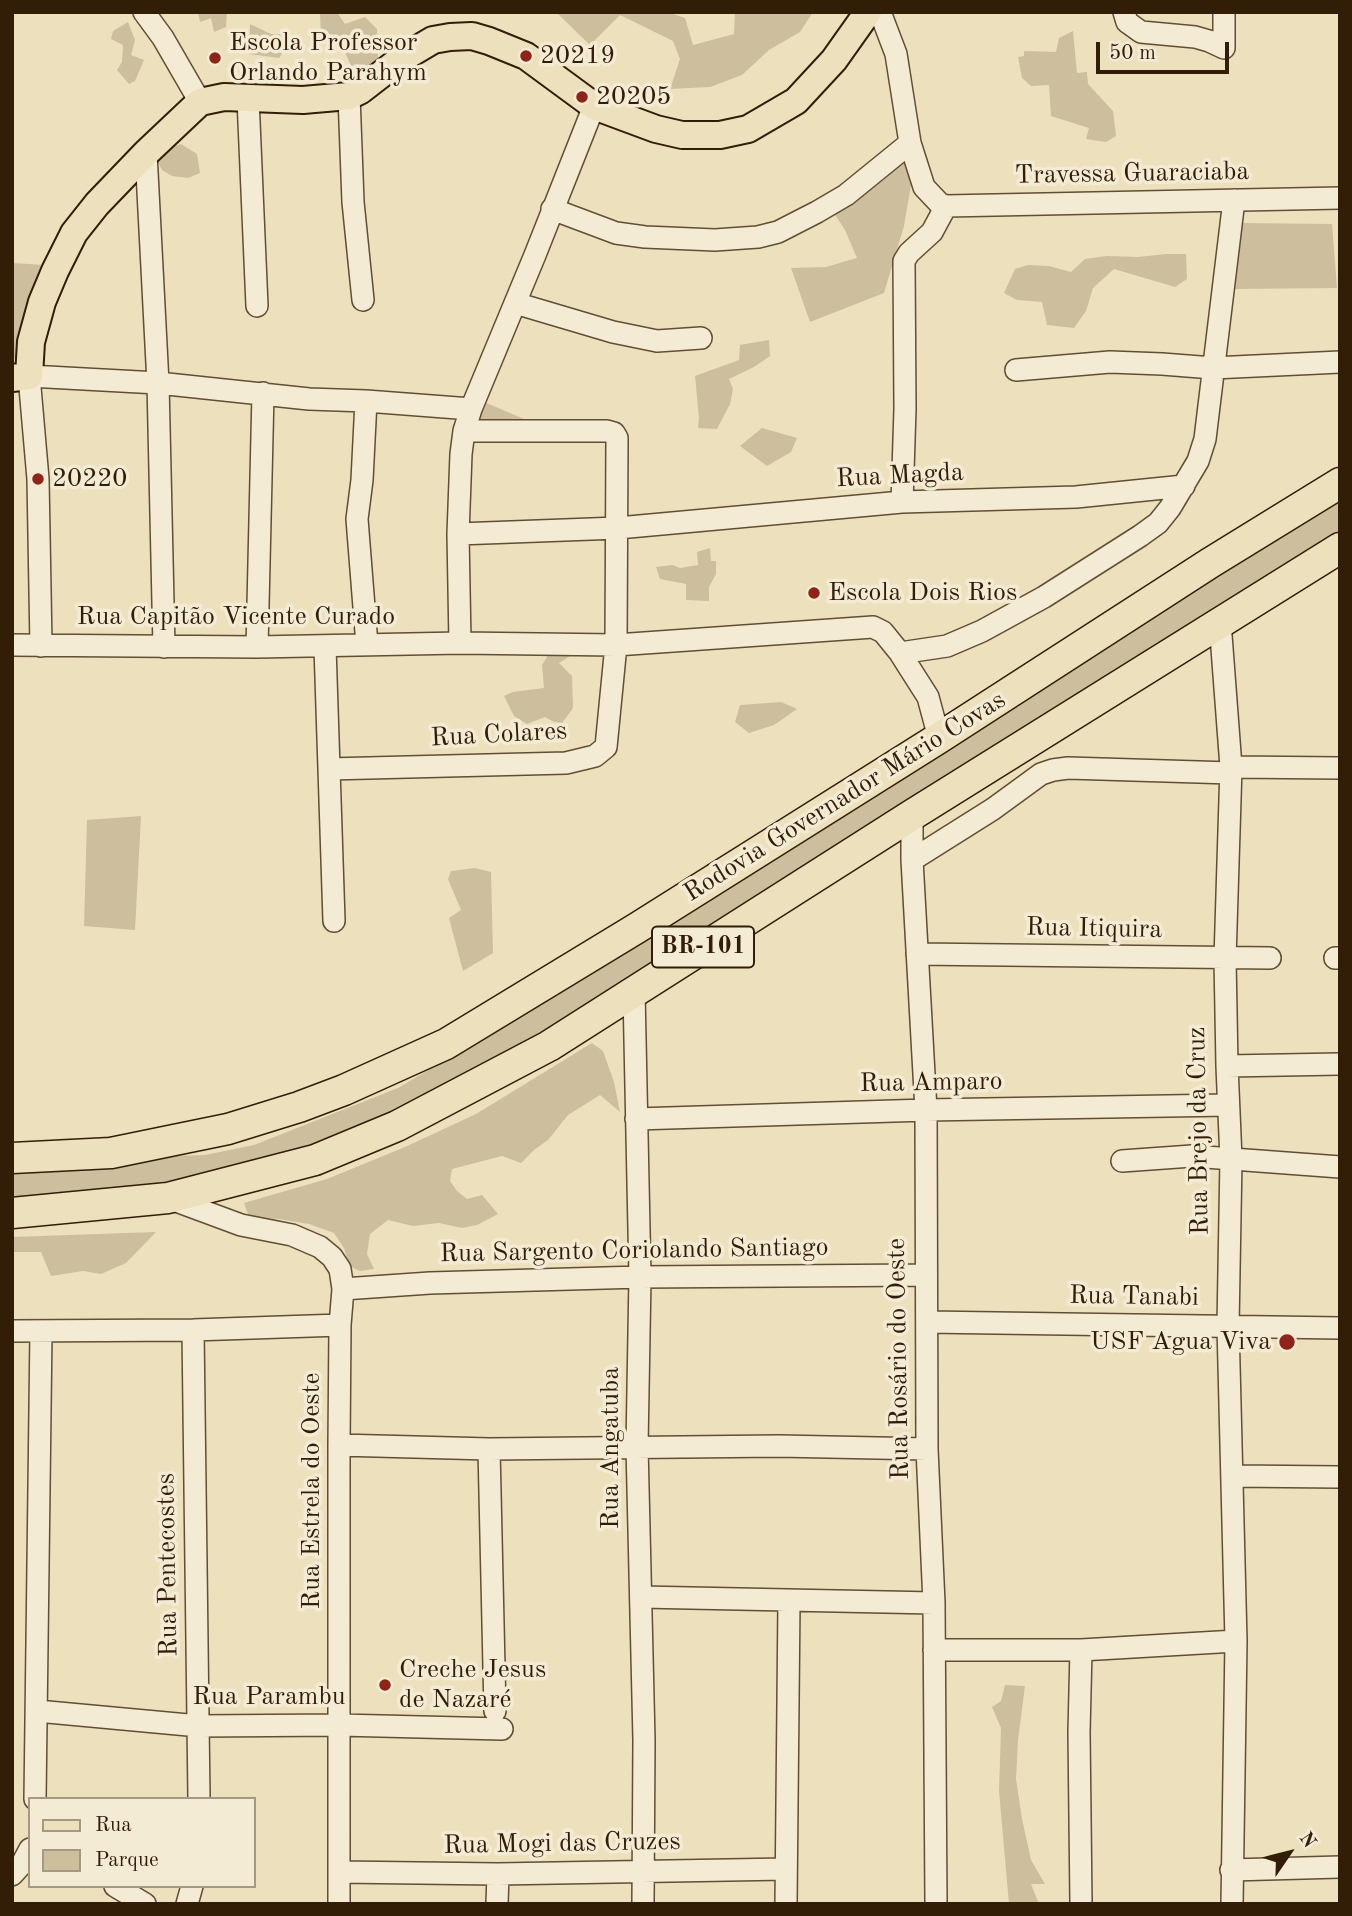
<!DOCTYPE html>
<html>
<head>
<meta charset="utf-8">
<style>
	body { margin:0 }
	#map { position:relative; width:1352px; height:1916px; overflow:hidden; background:#ede0bd; font-family:"Old Standard TT",serif }
	canvas { display:block }
	.frame { position:absolute; inset:0; border:14px solid #321d07; pointer-events:none }
	.legend { position:absolute; left:28px; top:1797px; width:228px; height:91px; box-sizing:border-box; background:#f3ebd4; border:2px solid #a69982; margin:0; padding:9px 12px; list-style:none; font-size:21px; color:#321d07 }
	.legend li { display:flex; align-items:center; gap:14px; height:35px }
	.legend b { width:35px; border:2px solid #a69982 }
	.north { position:absolute; left:1254px; top:1818px; width:70px; height:70px; -webkit-text-stroke:5px #f3ebd4; paint-order:stroke; rotate:55deg; font-size:19px; font-weight:700; line-height:28px; text-align:center; color:#321d07 }
	.north::after { content:''; display:block; margin:auto; width:24px; height:32px; background:#321d07; clip-path:polygon(50% 0,100% 100%,50% 72%,0 100%) }
	.scale { position:absolute; left:1096px; top:42px; width:133px; height:32px; box-sizing:border-box; border:4px solid #321d07; border-top:0; padding-left:9px; font-size:21px; line-height:24px; white-space:nowrap; color:#321d07; -webkit-text-stroke:5px #f3ebd4; paint-order:stroke }
</style>
</head>
<body>
<div id="map">
<canvas width="1352" height="1916"></canvas>
<div class="frame"></div>
<ul class="legend">
<li><b style="height:9px;background:#ede0bd"></b>Rua</li>
<li><b style="height:19px;background:#cdbf9e"></b>Parque</li>
</ul>
<div class="north">N</div>
<div class="scale">50 m</div>
</div>
<script>
const ctx = document.querySelector('canvas').getContext('2d');
ctx.lineJoin = 'round';
function paint(path, color) { ctx.fillStyle = color; ctx.fill(path, 'evenodd'); }
const poly = rows => new Path2D(rows.map(r => 'M' + r).join(''));
function trace(path, color, width, dash) { ctx.strokeStyle = color; ctx.lineWidth = width; ctx.lineCap = dash ? 'butt' : 'round'; ctx.setLineDash(dash || []); ctx.stroke(path); }
function label(font, color, halo, rows, align = 'center') {
  ctx.font = font + ' "Old Standard TT",serif'; ctx.lineWidth = 7; ctx.setLineDash([]); ctx.textBaseline = 'middle'; ctx.strokeStyle = halo; ctx.fillStyle = color; for (const [text, x, y, turn = 0] of rows) {
    ctx.save(); ctx.translate(x, y); ctx.rotate((+turn || 0) * Math.PI / 180); ctx.textAlign = isNaN(turn) ? turn : align; if (halo) ctx.strokeText(text, 0, 0); ctx.fillText(text, 0, 0); ctx.restore();
  }
}
paint(poly([
	[198,12,227,12,226,27,214,32,211,18,200,22],
	[320,12,337,12,345,24,365,17,377,29,378,61,361,76,353,70,338,37,321,40],
	[553,12,667,12,685,18,693,45,734,34,735,12,813,12,800,32,769,50,742,75,710,87,670,89,680,59,673,41,620,15,590,45,558,14],
	[128,22,135,40,131,55,144,60,135,81,129,84,117,70,122,62,123,45,111,39,113,31],
	[250,24,271,34,287,34,288,45,279,58,249,54],
	[1073,31,1077,73,1087,72,1088,84,1113,111,1116,136,1106,142,1086,139,1089,128,1051,116,1049,85,1031,86,1022,78,1018,57,1024,56,1024,51,1056,52,1059,38],
	[181,144,197,154,200,173,188,178,172,176,162,170,158,162,160,151],
	[909,161,911,185,904,226,884,293,810,322,791,268,826,267,857,258,845,230,832,210,896,163],
	[1240,223,1332,224,1337,288,1234,289],
	[1166,254,1186,254,1187,279,1175,287,1114,269,1093,288,1086,311,1074,328,1047,325,1042,302,1017,300,1004,293,1015,269,1028,265,1049,266,1071,272,1085,259,1107,256,1138,257],
	[12,263,45,265,19,354,12,361],
	[769,340,770,356,754,367,729,379,733,389,730,404,717,429,698,428,699,418,695,376,739,360,740,345],
	[482,401,524,419,527,422,478,424],
	[762,428,797,438,791,452,767,466,740,446],
	[1340,497,1340,538,602,1008,376,1127,176,1187,12,1204,12,1169,143,1157,205,1155,254,1145,398,1088,486,1036,1119,640],
	[710,548,711,561,716,561,716,574,709,587,709,601,686,600,686,584,660,579,656,567,673,565,680,568,698,565,697,552],
	[548,649,575,653,559,663,572,676,573,708,562,723,554,722,545,717,527,724,514,716,504,696,513,692,544,688,542,665,547,657],
	[781,702,797,709,774,725,749,733,735,722,740,705],
	[141,816,135,930,84,926,87,820],
	[475,868,491,872,493,953,463,971,449,918,461,910,448,879,451,871],
	[592,1043,603,1051,614,1082,620,1112,600,1095,568,1115,548,1140,534,1150,521,1163,502,1156,452,1169,450,1181,457,1191,467,1199,482,1195,498,1214,477,1225,462,1228,439,1223,413,1226,388,1220,370,1234,367,1254,374,1269,360,1271,349,1266,344,1248,334,1233,309,1224,278,1219,249,1217,244,1203,327,1179,405,1147,476,1114],
	[156,1232,126,1263,101,1274,83,1271,51,1276,41,1252,12,1252,12,1237],
	[1005,1685,1025,1686,1018,1740,1016,1779,1022,1819,1031,1860,1045,1884,1031,1884,1039,1904,1009,1904,999,1791,1001,1728,992,1707,1001,1701]
]), '#cdbf9e');
const minor = poly([
	[144,12,163,38,200,102],
	[880,12,896,54,910,143,924,187,940,204,946,206,1340,198],
	[1124,12,1127,22,1141,32,1195,37,1209,41,1224,48,1224,12],
	[349,96,353,202,363,300],
	[248,99,257,306],
	[146,153,158,383,164,647],
	[552,209,616,233,645,237,715,240,758,237,778,232,817,212,846,195,910,143],
	[515,303,613,332,657,341,701,338],
	[1016,370,1110,362,1162,364,1213,368,1340,362],
	[366,401,362,480,357,519,367,645],
	[902,502,905,409,904,261,909,253,932,232,946,206],
	[458,534,618,528,902,502,1076,497,1184,486],
	[1220,622,1231,767,1225,959,1227,1066,1231,1159,1228,1326,1236,1641,1232,1904],
	[460,643,458,534,461,454,464,431,471,409,535,255,594,106],
	[12,645,257,647,460,643,616,645,873,627,883,632,900,653,928,697,939,738],
	[41,646,38,479,29,376,158,383,309,399,366,401,471,409],
	[257,647,263,393],
	[325,647,334,921],
	[900,653,947,646,982,631,1044,597,1140,536,1158,523,1170,508,1198,461,1205,439,1234,200],
	[1231,767,1340,768],
	[329,769,566,763,595,756,606,747,616,645,617,438,614,433,607,431,464,431],
	[912,815,912,860,926,1110,927,1449,934,1603,936,1904],
	[912,860,993,809,1041,774,1053,770,1068,768,1231,773],
	[917,954,1270,958],
	[1335,958,1340,958],
	[634,992,640,1277,637,1446,644,1740,643,1904],
	[1227,1066,1340,1064],
	[636,1119,926,1110,1228,1105],
	[1122,1161,1192,1156,1340,1167],
	[168,1198,241,1225,292,1235,320,1247,332,1257,340,1269,343,1289,340,1325,339,1445,339,1904],
	[343,1289,430,1283,640,1277,926,1275],
	[927,1322,1340,1328],
	[193,1330,199,1799],
	[12,1331,193,1330,340,1325],
	[339,1445,489,1449,779,1446,927,1449],
	[489,1449,495,1711],
	[1232,1476,1340,1477],
	[641,1597,934,1603],
	[934,1650,1081,1650,1236,1641],
	[1081,1650,1079,1732,1081,1904],
	[37,1711,199,1726,340,1725,502,1729],
	[35,1799,41,1331],
	[1231,1870,1340,1867],
	[339,1872,498,1874,786,1869],
	[12,1875,22,1864,30,1849],
	[115,1886,145,1904],
	[187,1904,192,1886],
	[497,1904,498,1874],
	[786,1904,789,1601]
]);
const major = poly([
	[12,378,29,376,31,342,42,302,55,271,74,233,97,204,146,153,200,102,224,97,303,100,349,96,361,90,401,59,433,40,450,37,472,36,489,41,526,56,594,106,656,129,682,135,720,135,748,129,796,101,834,60,868,12]
]);
const highway = poly([
	[12,1158,111,1153,228,1129,299,1107,344,1090,446,1044,637,928,939,738,1210,563,1340,483],
	[12,1213,168,1198,315,1160,397,1126,549,1046,912,815,1340,548]
]);
trace(minor, '#614e34', 24);
trace(major, '#321d07', 30);
trace(highway, '#321d07', 33);
trace(minor, '#f3ebd4', 21);
trace(major, '#ede0bd', 26);
trace(highway, '#ede0bd', 30);
for (const [x, y, r, color] of [
	[526,56,7,"#8f2418"],
	[215,58,7,"#8f2418"],
	[582,97,7,"#8f2418"],
	[38,479,7,"#8f2418"],
	[814,593,7,"#8f2418"],
	[1287,1342,9,"#8f2418"],
	[385,1685,7,"#8f2418"]
]) { const dot = new Path2D(); dot.arc(x, y, r, 0, 2 * Math.PI); ctx.fillStyle = color; ctx.fill(dot); trace(dot, '#f3ebd4', 2.5); }
for (const [x, y, w] of [
	[703,947,102]
]) { const box = new Path2D(); box.roundRect(x - w / 2, y - 20.5, w, 41, 5); ctx.fillStyle = '#f3ebd4'; ctx.fill(box); trace(box, '#321d07', 2); }
label('bold 24px', '#321d07', null, [
	["BR-101",703,947]
]);
label('26px', '#321d07', '#f3ebd4', [
	["Escola Professor",229,43],
	["Orlando Parahym",229,73],
	["20219",540,56],
	["20205",596,97],
	["20220",52,479],
	["Escola Dois Rios",828,593],
	["USF Agua Viva",1271,1342,"right"],
	["Creche Jesus",399,1670],
	["de Nazaré",399,1700]
], 'left');
label('26px', '#321d07', '#f3ebd4', [
	["Travessa Guaraciaba",1132,174,-1],
	["Rua Magda",900,476,-3],
	["Rua Capitão Vicente Curado",236,617],
	["Rua Colares",499,735,-3],
	["Rodovia Governador Mário Covas",845,797,-32],
	["Rua Itiquira",1094,929,1],
	["Rua Amparo",931,1083,-1],
	["Rua Brejo da Cruz",1199,1131,-91],
	["Rua Sargento Coriolando Santiago",634,1251,-1],
	["Rua Tanabi",1134,1297,1],
	["Rua Rosário do Oeste",899,1359,-91],
	["Rua Angatuba",611,1448,-90],
	["Rua Estrela do Oeste",312,1491,-90],
	["Rua Pentecostes",168,1565,-91],
	["Rua Parambu",269,1697],
	["Rua Mogi das Cruzes",562,1844,-1]
]);
</script>
</body>
</html>
